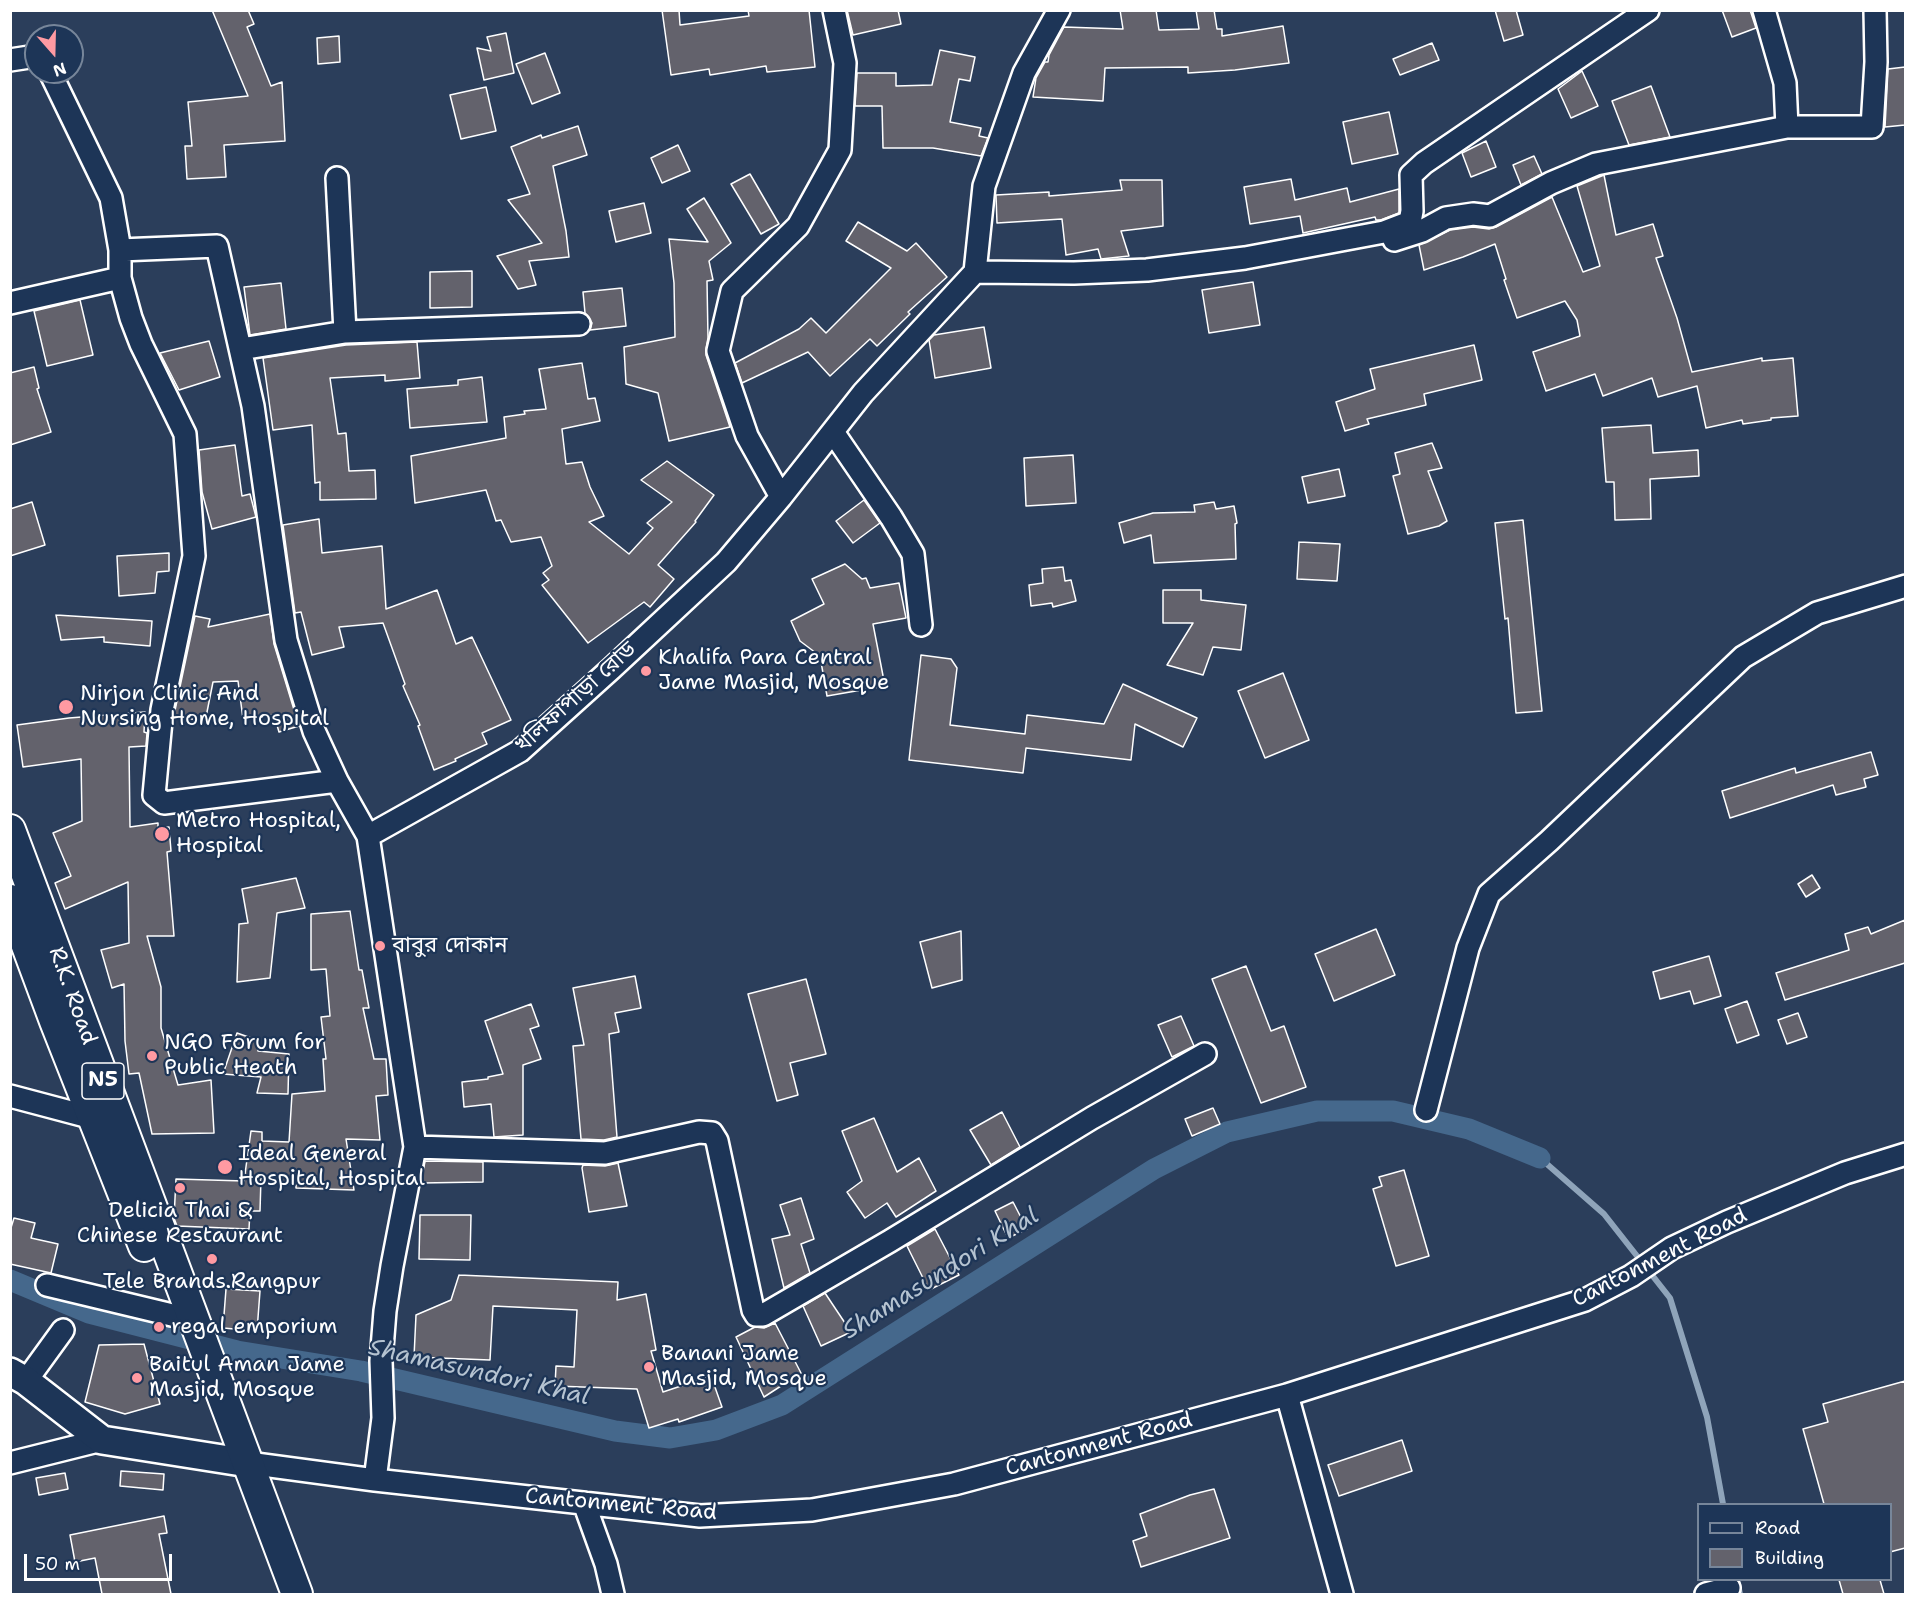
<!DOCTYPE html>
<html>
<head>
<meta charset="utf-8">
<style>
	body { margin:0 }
	#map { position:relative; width:1916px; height:1605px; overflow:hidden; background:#2b3e5b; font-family:"Shantell Sans",sans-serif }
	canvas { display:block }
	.frame { position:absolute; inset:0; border:12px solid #fff; pointer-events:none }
	.legend { position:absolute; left:1697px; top:1503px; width:195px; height:78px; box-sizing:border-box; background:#1d3557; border:2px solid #77869a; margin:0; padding:8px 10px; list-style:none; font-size:18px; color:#fff }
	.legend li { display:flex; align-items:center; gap:12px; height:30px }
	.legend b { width:30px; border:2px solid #77869a }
	.north { position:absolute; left:24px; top:24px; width:60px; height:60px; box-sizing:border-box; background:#1d3557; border:2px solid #77869a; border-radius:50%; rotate:160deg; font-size:16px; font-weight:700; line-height:24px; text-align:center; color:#fff }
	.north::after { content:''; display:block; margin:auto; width:21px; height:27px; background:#ff9aa2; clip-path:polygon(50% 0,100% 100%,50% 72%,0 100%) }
	.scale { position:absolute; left:24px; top:1554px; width:148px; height:27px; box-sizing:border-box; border:3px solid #fff; border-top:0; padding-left:8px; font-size:18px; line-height:21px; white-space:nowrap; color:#fff; -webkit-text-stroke:4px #1d3557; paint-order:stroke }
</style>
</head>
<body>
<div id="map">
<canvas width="1916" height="1605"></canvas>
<div class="frame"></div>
<ul class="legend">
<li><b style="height:8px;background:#1d3557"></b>Road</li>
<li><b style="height:16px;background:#63626c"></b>Building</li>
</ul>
<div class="north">N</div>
<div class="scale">50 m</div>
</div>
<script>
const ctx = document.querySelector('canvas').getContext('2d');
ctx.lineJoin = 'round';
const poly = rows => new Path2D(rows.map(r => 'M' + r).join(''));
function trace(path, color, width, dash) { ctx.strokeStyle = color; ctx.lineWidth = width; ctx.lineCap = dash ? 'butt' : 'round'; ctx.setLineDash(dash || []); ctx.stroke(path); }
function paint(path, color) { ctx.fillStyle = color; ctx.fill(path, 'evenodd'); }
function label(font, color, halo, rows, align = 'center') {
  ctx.font = font + ' "Shantell Sans","Noto Sans Bengali",sans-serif'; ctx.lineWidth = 4.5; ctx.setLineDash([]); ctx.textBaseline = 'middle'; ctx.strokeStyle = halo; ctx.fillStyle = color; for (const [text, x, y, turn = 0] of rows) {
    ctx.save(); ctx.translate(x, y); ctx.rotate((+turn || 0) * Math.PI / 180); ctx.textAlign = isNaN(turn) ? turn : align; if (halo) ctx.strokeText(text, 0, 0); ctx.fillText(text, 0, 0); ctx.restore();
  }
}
trace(poly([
	[1540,1158,1604,1214,1670,1298,1707,1417,1723,1504],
	[1737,1580,1740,1594]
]), '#8fa4ba', 6);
trace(poly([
	[10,1280,89,1313,237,1351,361,1371,615,1431,670,1438,716,1430,782,1405,1154,1169,1227,1132,1317,1111,1393,1111,1469,1129,1540,1158]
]), '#45688c', 21);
const building = poly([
	[212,10,248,10,254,24,247,27,271,86,282,82,285,141,224,145,226,177,187,179,185,146,192,146,188,102,248,96,212,10],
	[662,10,679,10,680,25,749,16,748,10,809,10,815,67,767,72,766,66,710,75,709,69,671,75,662,10],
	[847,10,898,10,901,24,853,35,847,10],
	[1120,10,1156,10,1159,30,1199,29,1196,10,1214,10,1217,29,1222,29,1222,36,1283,26,1289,63,1235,70,1188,73,1188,67,1105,68,1103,101,1033,97,1036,78,1045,62,1048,62,1049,55,1064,27,1123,29,1120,10],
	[1495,10,1516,10,1523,35,1504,41,1495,10],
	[1722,10,1750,10,1756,28,1732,37,1722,10],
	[506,33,514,73,484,80,477,48,491,51,487,37,506,33],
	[339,36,340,62,318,64,317,38,339,36],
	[1432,43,1439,60,1400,75,1393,59,1432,43],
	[940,50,975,57,970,81,959,79,950,122,981,128,979,136,988,138,981,156,933,148,883,148,882,106,855,106,857,73,896,73,896,86,932,85,940,50],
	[545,53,560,93,532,104,516,64,545,53],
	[1905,67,1905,125,1885,127,1888,69,1905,67],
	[1582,71,1598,106,1571,118,1558,89,1582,71],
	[1651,86,1670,137,1629,145,1612,101,1651,86],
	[486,87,496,131,461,139,450,95,486,87],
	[1389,112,1398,154,1352,164,1343,122,1389,112],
	[578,126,587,155,553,166,566,231,569,257,529,261,536,285,518,289,497,256,542,243,508,200,530,194,511,147,541,135,542,138,578,126],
	[1486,141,1496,167,1471,177,1462,153,1486,141],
	[678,145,690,171,662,183,651,158,678,145],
	[1534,156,1542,174,1521,185,1513,165,1534,156],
	[750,174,779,224,761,234,731,184,750,174],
	[1604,175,1616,235,1653,224,1663,256,1656,258,1677,318,1692,372,1762,358,1762,361,1793,358,1798,416,1771,418,1771,420,1743,424,1742,420,1706,428,1697,386,1658,397,1652,378,1603,396,1595,374,1546,391,1533,352,1580,336,1577,320,1565,301,1517,318,1504,280,1506,279,1495,244,1463,257,1424,270,1419,245,1450,230,1473,227,1489,229,1496,227,1552,197,1583,272,1600,266,1577,186,1604,175],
	[1291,179,1295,200,1347,188,1350,202,1399,189,1399,213,1381,220,1376,220,1375,217,1303,233,1300,216,1250,224,1244,187,1291,179],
	[1120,180,1162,180,1163,226,1121,231,1129,256,1101,259,1098,249,1066,255,1062,219,997,223,996,195,1049,192,1049,196,1122,190,1120,180],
	[704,198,731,243,709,261,713,280,707,281,708,338,706,349,706,355,730,427,669,441,658,393,626,384,624,347,675,337,674,283,669,239,708,242,687,209,704,198],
	[644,203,651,233,616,242,609,211,644,203],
	[858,222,907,251,916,243,947,277,908,312,910,314,877,346,870,339,830,376,808,352,742,383,735,363,799,329,811,318,826,333,891,268,846,241,858,222],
	[472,271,472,307,430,308,430,272,472,271],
	[1253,282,1260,325,1209,333,1202,290,1253,282],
	[281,283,286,329,250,335,244,287,281,283],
	[622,288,626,326,590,330,592,323,585,313,583,292,622,288],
	[80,300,93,355,47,366,34,311,80,300],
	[984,327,991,368,935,378,929,340,934,335,984,327],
	[209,341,220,377,179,390,160,353,209,341],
	[417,342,420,378,385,381,385,375,330,378,338,434,346,433,349,471,375,470,376,499,320,500,320,482,315,483,312,425,273,430,263,358,346,345,417,342],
	[1474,345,1482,380,1424,394,1426,405,1367,419,1369,424,1345,431,1336,402,1375,389,1370,369,1474,345],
	[582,363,588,399,595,398,600,421,562,429,566,464,582,462,590,487,604,516,589,522,629,554,653,528,647,523,672,502,641,480,667,461,714,495,695,521,696,522,658,565,674,579,650,607,644,602,588,643,542,585,549,580,543,573,552,566,541,537,511,542,501,520,496,521,486,490,415,503,411,456,506,438,504,417,525,414,524,411,546,409,539,369,582,363],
	[34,367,39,388,37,389,51,432,10,445,10,373,34,367],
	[482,377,487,422,410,428,407,389,458,385,458,380,482,377],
	[1651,425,1653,453,1698,450,1699,476,1650,479,1651,519,1615,520,1614,482,1606,482,1602,428,1651,425],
	[1432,443,1442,468,1428,471,1447,521,1439,526,1408,534,1393,476,1400,474,1395,453,1432,443],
	[235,445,242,496,250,494,256,517,212,529,202,492,199,450,235,445],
	[1073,455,1076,503,1026,506,1024,458,1073,455],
	[1339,469,1345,496,1308,503,1302,477,1339,469],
	[864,500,880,523,853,543,836,521,864,500],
	[32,502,45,545,10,556,10,509,32,502],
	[1214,502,1216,509,1234,506,1237,523,1235,524,1236,559,1154,563,1151,535,1124,543,1119,523,1153,513,1195,512,1194,505,1214,502],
	[319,519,322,553,382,546,386,609,437,590,456,644,472,637,511,720,482,733,487,744,455,759,456,761,434,770,418,726,420,725,403,686,405,684,383,623,339,627,344,647,312,655,301,612,295,613,283,525,319,519],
	[1523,520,1542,711,1516,713,1508,618,1505,619,1495,523,1523,520],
	[1299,542,1340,544,1337,581,1297,579,1299,542],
	[169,553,169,571,157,572,155,593,119,596,117,556,169,553],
	[845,564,862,579,866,578,870,588,899,583,906,618,873,624,885,686,827,696,820,656,800,641,791,621,824,604,812,579,845,564],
	[1063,567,1065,581,1071,580,1076,601,1053,607,1052,603,1031,606,1029,585,1043,583,1042,569,1063,567],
	[1163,590,1201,590,1201,600,1246,605,1241,650,1213,647,1203,675,1167,665,1193,623,1163,623,1163,590],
	[270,614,274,644,299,726,279,732,274,715,243,719,238,681,213,682,205,722,174,715,195,616,210,619,208,627,270,614],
	[56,615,152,621,150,646,104,642,104,637,61,640,56,615],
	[921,655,951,659,957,668,950,725,1025,734,1027,715,1104,724,1123,684,1197,718,1183,747,1135,724,1131,760,1026,748,1023,773,909,760,921,655],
	[1283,673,1309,740,1265,758,1238,691,1283,673],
	[145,712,144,732,147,733,146,746,129,747,130,827,158,823,158,828,169,827,171,851,167,852,174,936,147,936,161,987,161,1028,178,1085,211,1080,214,1133,152,1134,139,1073,129,1074,125,1041,124,984,112,988,101,950,129,943,128,882,65,909,55,883,71,876,53,833,82,821,81,759,23,767,17,725,69,718,145,712],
	[1871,752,1878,775,1864,779,1866,787,1836,795,1833,785,1730,818,1722,791,1795,768,1796,773,1871,752],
	[1812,875,1820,888,1806,897,1798,884,1812,875],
	[296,878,305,908,277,913,270,978,237,982,239,924,248,923,242,889,296,878],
	[350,911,359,970,362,970,369,1008,363,1008,374,1059,386,1059,388,1095,376,1096,380,1140,346,1139,354,1190,296,1188,296,1185,261,1178,260,1211,250,1211,249,1229,177,1226,174,1218,176,1179,244,1181,251,1131,262,1132,262,1141,289,1142,292,1094,325,1091,323,1059,326,1059,321,1017,330,1016,326,969,311,970,311,914,350,911],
	[1905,920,1905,963,1785,1000,1776,973,1849,950,1845,934,1868,927,1871,934,1905,920],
	[1376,929,1395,975,1334,1001,1315,954,1376,929],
	[961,931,962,980,932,988,920,942,961,931],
	[1709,956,1721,996,1694,1004,1690,991,1660,999,1653,972,1709,956],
	[1246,966,1271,1031,1284,1026,1306,1087,1261,1103,1212,979,1246,966],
	[635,976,641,1008,615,1013,619,1032,609,1034,617,1137,604,1140,581,1139,573,1046,584,1045,573,988,635,976],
	[806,979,826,1054,790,1063,798,1095,777,1101,748,994,806,979],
	[1747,1001,1759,1035,1737,1043,1725,1009,1747,1001],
	[531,1004,539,1026,530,1029,541,1059,523,1065,523,1135,494,1137,491,1104,464,1107,462,1082,488,1079,488,1077,503,1074,485,1021,531,1004],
	[1798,1013,1807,1037,1787,1044,1778,1020,1798,1013],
	[1181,1016,1194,1046,1172,1057,1158,1025,1181,1016],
	[237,1033,257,1040,258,1051,289,1054,288,1094,257,1093,261,1077,223,1074,237,1033],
	[1213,1108,1220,1124,1192,1136,1185,1119,1213,1108],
	[1002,1112,1020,1147,991,1165,970,1130,1002,1112],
	[874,1118,897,1172,919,1158,936,1191,896,1217,887,1203,865,1218,847,1192,862,1181,842,1131,874,1118],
	[425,1161,483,1162,483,1182,421,1183,425,1161],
	[618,1163,627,1206,589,1212,582,1168,583,1165,605,1166,618,1163],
	[1404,1170,1429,1256,1396,1266,1373,1189,1382,1186,1379,1177,1404,1170],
	[801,1198,814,1239,801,1244,810,1273,784,1288,772,1239,790,1235,780,1205,801,1198],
	[1013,1202,1027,1229,1008,1238,995,1211,1013,1202],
	[420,1215,471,1215,470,1260,419,1259,420,1215],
	[14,1218,35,1223,31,1238,58,1244,51,1273,10,1264,10,1231,14,1218],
	[935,1229,959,1275,929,1290,907,1246,935,1229],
	[459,1275,618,1282,617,1300,646,1294,656,1350,651,1351,663,1392,711,1376,722,1407,679,1422,678,1419,649,1428,637,1389,555,1386,556,1366,574,1367,577,1310,493,1306,490,1360,414,1357,416,1315,451,1300,459,1275],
	[226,1289,260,1291,257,1331,223,1328,226,1289],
	[825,1293,851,1332,821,1346,803,1306,825,1293],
	[775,1323,801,1373,764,1397,736,1337,755,1327,764,1328,775,1323],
	[144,1344,160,1404,125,1414,85,1402,99,1345,144,1344],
	[1905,1381,1905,1548,1890,1552,1890,1504,1824,1504,1803,1429,1828,1422,1823,1404,1905,1381],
	[1402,1440,1412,1471,1339,1496,1328,1465,1402,1440],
	[121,1471,164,1474,163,1490,120,1486,121,1471],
	[65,1473,68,1489,39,1495,36,1478,65,1473],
	[1214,1489,1230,1538,1141,1567,1133,1541,1147,1536,1140,1514,1190,1495,1214,1489],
	[164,1516,167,1533,159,1534,171,1594,102,1594,95,1558,75,1562,70,1535,164,1516],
	[1839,1580,1880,1580,1884,1594,1843,1594,1839,1580]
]);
paint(building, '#63626c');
trace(building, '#fff', 1.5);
const minor = poly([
	[1764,10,1785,83,1787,127,1872,127,1876,62,1875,10],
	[10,60,36,56],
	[50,72,111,198,120,250,217,246,253,406,286,640,314,731,337,781,368,836,415,1147,392,1266,385,1311,381,1361,383,1418,375,1480],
	[337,178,345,332],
	[1394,240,1422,231,1446,218,1473,214,1490,216,1551,183,1596,164,1787,127],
	[120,250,120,278,131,318,141,344,185,434,194,556,162,710,154,795,164,803,337,781],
	[975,272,1074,273,1147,270,1245,258,1384,232,1410,222,1412,211,1411,175,1424,163,1648,10],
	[10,303,120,278],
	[241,349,345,332,579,324],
	[833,432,891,517,913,554,921,625],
	[781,497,747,436,718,351,732,291,798,226,840,150,845,63,834,10],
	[368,836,520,751,611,669,726,562,781,497,863,393,975,272,984,186,1024,73,1059,10],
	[10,1096,93,1118],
	[1426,1110,1468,948,1489,894,1549,841,1743,657,1817,613,1906,586],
	[415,1147,605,1153,699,1132,712,1133,717,1141,753,1310,756,1315,763,1315,890,1241,1092,1118,1205,1054],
	[47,1285,172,1315],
	[26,1381,63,1330],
	[1287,1395,1342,1594],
	[10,1463,102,1440],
	[248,1463,375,1480,700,1516,812,1510,954,1484,1287,1395,1585,1300,1631,1276,1672,1248,1727,1222,1845,1173,1906,1154],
	[584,1503,606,1564,613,1594],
	[1706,1594,1729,1588]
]);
const major = poly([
	[10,1372,26,1381,102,1440,248,1463]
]);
const highway = poly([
	[10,830,297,1594],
	[10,900,55,1021,144,1246]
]);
trace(minor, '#fff', 26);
trace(major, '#fff', 32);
trace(highway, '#fff', 34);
trace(minor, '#1d3557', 21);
trace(major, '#1d3557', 27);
trace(highway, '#1d3557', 30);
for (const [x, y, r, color] of [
	[646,671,6,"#ff9aa2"],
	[66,707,8,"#ff9aa2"],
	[162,834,8,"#ff9aa2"],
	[380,946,6,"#ff9aa2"],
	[152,1056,6,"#ff9aa2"],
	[225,1167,8,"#ff9aa2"],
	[180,1188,6,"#ff9aa2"],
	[212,1259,6,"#ff9aa2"],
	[159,1327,6,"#ff9aa2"],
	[649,1367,6,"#ff9aa2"],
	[137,1378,6,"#ff9aa2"]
]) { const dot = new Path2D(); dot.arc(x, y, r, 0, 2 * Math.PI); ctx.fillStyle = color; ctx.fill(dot); trace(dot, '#1d3557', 2); }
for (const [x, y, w] of [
	[103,1081,42]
]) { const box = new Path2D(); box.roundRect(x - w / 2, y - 18, w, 36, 4.5); ctx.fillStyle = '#1d3557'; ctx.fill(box); trace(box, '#fff', 1.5); }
label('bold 21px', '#fff', null, [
	["N5",103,1081]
]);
label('22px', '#fff', '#1d3557', [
	["Khalifa Para Central",658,658],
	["Jame Masjid, Mosque",658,683],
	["Nirjon Clinic And",80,694],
	["Nursing Home, Hospital",80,719],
	["Metro Hospital,",176,821],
	["Hospital",176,846],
	["বাবুর দোকান",392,946],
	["NGO Forum for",164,1043],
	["Public Heath",164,1068],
	["Ideal General",238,1154],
	["Hospital, Hospital",238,1179],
	["Delicia Thai &",180,1211,"center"],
	["Chinese Restaurant",180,1236,"center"],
	["Tele Brands.Rangpur",212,1282,"center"],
	["regal emporium",171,1327],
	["Banani Jame",661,1354],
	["Masjid, Mosque",661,1379],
	["Baitul Aman Jame",149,1365],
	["Masjid, Mosque",149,1390]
], 'left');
label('22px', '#fff', '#1d3557', [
	["খলিফাপাড়া রোড",576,698,-42],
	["R.K. Road",72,996,70],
	["Cantonment Road",1660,1258,-27],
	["Cantonment Road",1099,1445,-15],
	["Cantonment Road",621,1505,5]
]);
label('italic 24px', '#b5c3d1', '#1d3557', [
	["Shamasundori Khal",941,1274,-32],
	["Shamasundori Khal",479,1373,13]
]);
</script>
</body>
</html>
